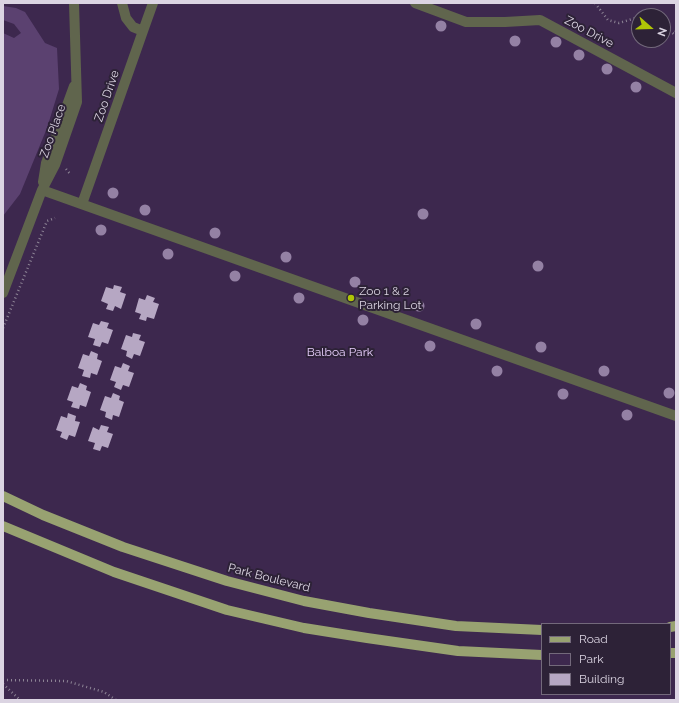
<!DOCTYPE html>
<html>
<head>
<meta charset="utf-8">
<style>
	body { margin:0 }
	#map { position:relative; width:679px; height:703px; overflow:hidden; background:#2d2237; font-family:Raleway,sans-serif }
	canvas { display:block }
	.frame { position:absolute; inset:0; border:4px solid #dbd4e2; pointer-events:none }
	.legend { position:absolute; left:541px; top:623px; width:130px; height:72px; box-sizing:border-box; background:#2d2237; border:1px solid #73697b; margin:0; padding:5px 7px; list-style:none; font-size:12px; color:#dbd4e2 }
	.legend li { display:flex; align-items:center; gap:8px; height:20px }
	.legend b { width:20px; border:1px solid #73697b }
	.north { position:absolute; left:631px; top:8px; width:40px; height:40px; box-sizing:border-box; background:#2d2237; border:1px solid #73697b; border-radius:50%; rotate:110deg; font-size:11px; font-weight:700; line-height:16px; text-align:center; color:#dbd4e2 }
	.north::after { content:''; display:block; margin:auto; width:14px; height:18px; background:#afc506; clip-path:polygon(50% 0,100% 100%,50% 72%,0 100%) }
</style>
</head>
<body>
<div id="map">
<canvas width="679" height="703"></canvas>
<div class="frame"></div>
<ul class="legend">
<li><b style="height:5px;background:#98a271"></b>Road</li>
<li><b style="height:11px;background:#3d284e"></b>Park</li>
<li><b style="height:11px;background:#b6a7c3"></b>Building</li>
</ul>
<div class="north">N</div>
</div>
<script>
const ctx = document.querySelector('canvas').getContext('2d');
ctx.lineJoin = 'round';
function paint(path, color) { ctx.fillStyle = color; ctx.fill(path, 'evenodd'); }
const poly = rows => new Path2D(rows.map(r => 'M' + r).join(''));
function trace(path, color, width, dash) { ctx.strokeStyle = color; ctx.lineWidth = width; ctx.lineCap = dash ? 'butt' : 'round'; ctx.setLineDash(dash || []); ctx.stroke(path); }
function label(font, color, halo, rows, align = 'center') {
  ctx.font = font + ' Raleway,sans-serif'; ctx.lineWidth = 4; ctx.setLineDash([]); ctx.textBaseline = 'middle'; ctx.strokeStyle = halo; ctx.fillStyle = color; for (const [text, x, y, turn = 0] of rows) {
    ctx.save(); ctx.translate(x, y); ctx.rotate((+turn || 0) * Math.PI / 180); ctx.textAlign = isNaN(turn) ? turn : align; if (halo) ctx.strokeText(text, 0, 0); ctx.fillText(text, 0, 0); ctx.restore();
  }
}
paint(poly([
	[3,3,676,3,676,700,3,700],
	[639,16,663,16,663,40,639,40],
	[542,624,670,624,670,694,542,694]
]), '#3d284e');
paint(poly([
	[3,6,16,8,25,12,45,43,57,48,59,89,47,128,20,194,3,216,3,33,14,38,21,33,14,24,3,20]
]), '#5b4170');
paint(poly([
	[114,285,122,287,120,292,126,294,121,309,115,306,113,311,106,309,108,304,101,301,106,287,113,289],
	[147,295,155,298,153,302,159,304,154,319,147,317,146,321,139,319,141,314,135,312,139,298,145,300],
	[101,321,109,323,107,328,113,330,108,344,102,342,100,347,93,345,95,339,88,337,93,323,99,325],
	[133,333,141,335,139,340,145,342,140,356,134,354,132,359,126,356,127,351,121,349,126,335,132,337],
	[91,351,98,354,97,359,102,361,97,375,91,373,90,378,82,376,84,370,78,368,83,354,89,356],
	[123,363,130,366,128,371,134,373,129,387,123,385,121,390,114,387,116,382,110,380,115,366,121,368],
	[80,383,87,386,86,390,91,392,86,407,80,405,79,409,71,407,73,402,67,400,72,386,78,388],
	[113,393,120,396,119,400,124,402,119,417,113,415,112,420,105,417,106,412,100,410,105,396,111,398],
	[68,413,76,416,75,421,80,422,75,437,69,435,67,440,60,437,62,432,56,430,61,416,67,418],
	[101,425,109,427,107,432,113,434,108,448,102,446,100,451,93,449,95,443,88,441,93,427,99,430]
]), '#b6a7c3');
trace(poly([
	[595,3,608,20,619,23,639,17],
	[663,26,674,34,676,31],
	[66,169,71,175],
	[3,328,47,221,55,218],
	[3,680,66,681,104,692,116,700],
	[3,684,20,700]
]), '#8d8495', 2.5, [1, 3]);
trace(poly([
	[415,3,466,22,505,22,540,20,676,93],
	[143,31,153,3],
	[43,182,46,163,74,86],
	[42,190,676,416],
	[82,204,143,31,133,27,126,18,122,3],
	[3,293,42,190,55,165,77,102,74,3]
]), '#60654d', 10);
trace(poly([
	[3,496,43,515,123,547,227,581,304,601,369,613,456,626,542,630],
	[3,526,114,572,227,610,304,628,367,638,458,651,542,655],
	[670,627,676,626],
	[670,653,676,653]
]), '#98a271', 10);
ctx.fillStyle = '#9481a4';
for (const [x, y] of [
	[441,26],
	[515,41],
	[556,42],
	[579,55],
	[607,69],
	[636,87],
	[113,193],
	[145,210],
	[423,214],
	[101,230],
	[215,233],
	[168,254],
	[286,257],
	[538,266],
	[235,276],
	[355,282],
	[299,298],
	[419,306],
	[363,320],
	[476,324],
	[430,346],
	[541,347],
	[497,371],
	[604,371],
	[669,393],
	[563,394],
	[627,415]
]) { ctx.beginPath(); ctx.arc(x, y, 5.5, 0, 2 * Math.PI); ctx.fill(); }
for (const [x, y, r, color] of [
	[351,298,4,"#afc506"]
]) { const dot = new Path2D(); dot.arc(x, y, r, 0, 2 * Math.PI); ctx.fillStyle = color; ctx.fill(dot); trace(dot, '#2d2237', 1.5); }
label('12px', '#dbd4e2', '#2d2237', [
	["Zoo Drive",589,32,28],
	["Zoo Drive",107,96,-71],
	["Zoo Place",53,131,-71],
	["Park Boulevard",269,578,14]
]);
label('12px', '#dbd4e2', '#2d2237', [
	["Zoo 1 & 2",359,291],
	["Parking Lot",359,305]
], 'left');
label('12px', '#e8cffd', '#2d2237', [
	["Balboa Park",340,352]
]);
</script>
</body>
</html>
